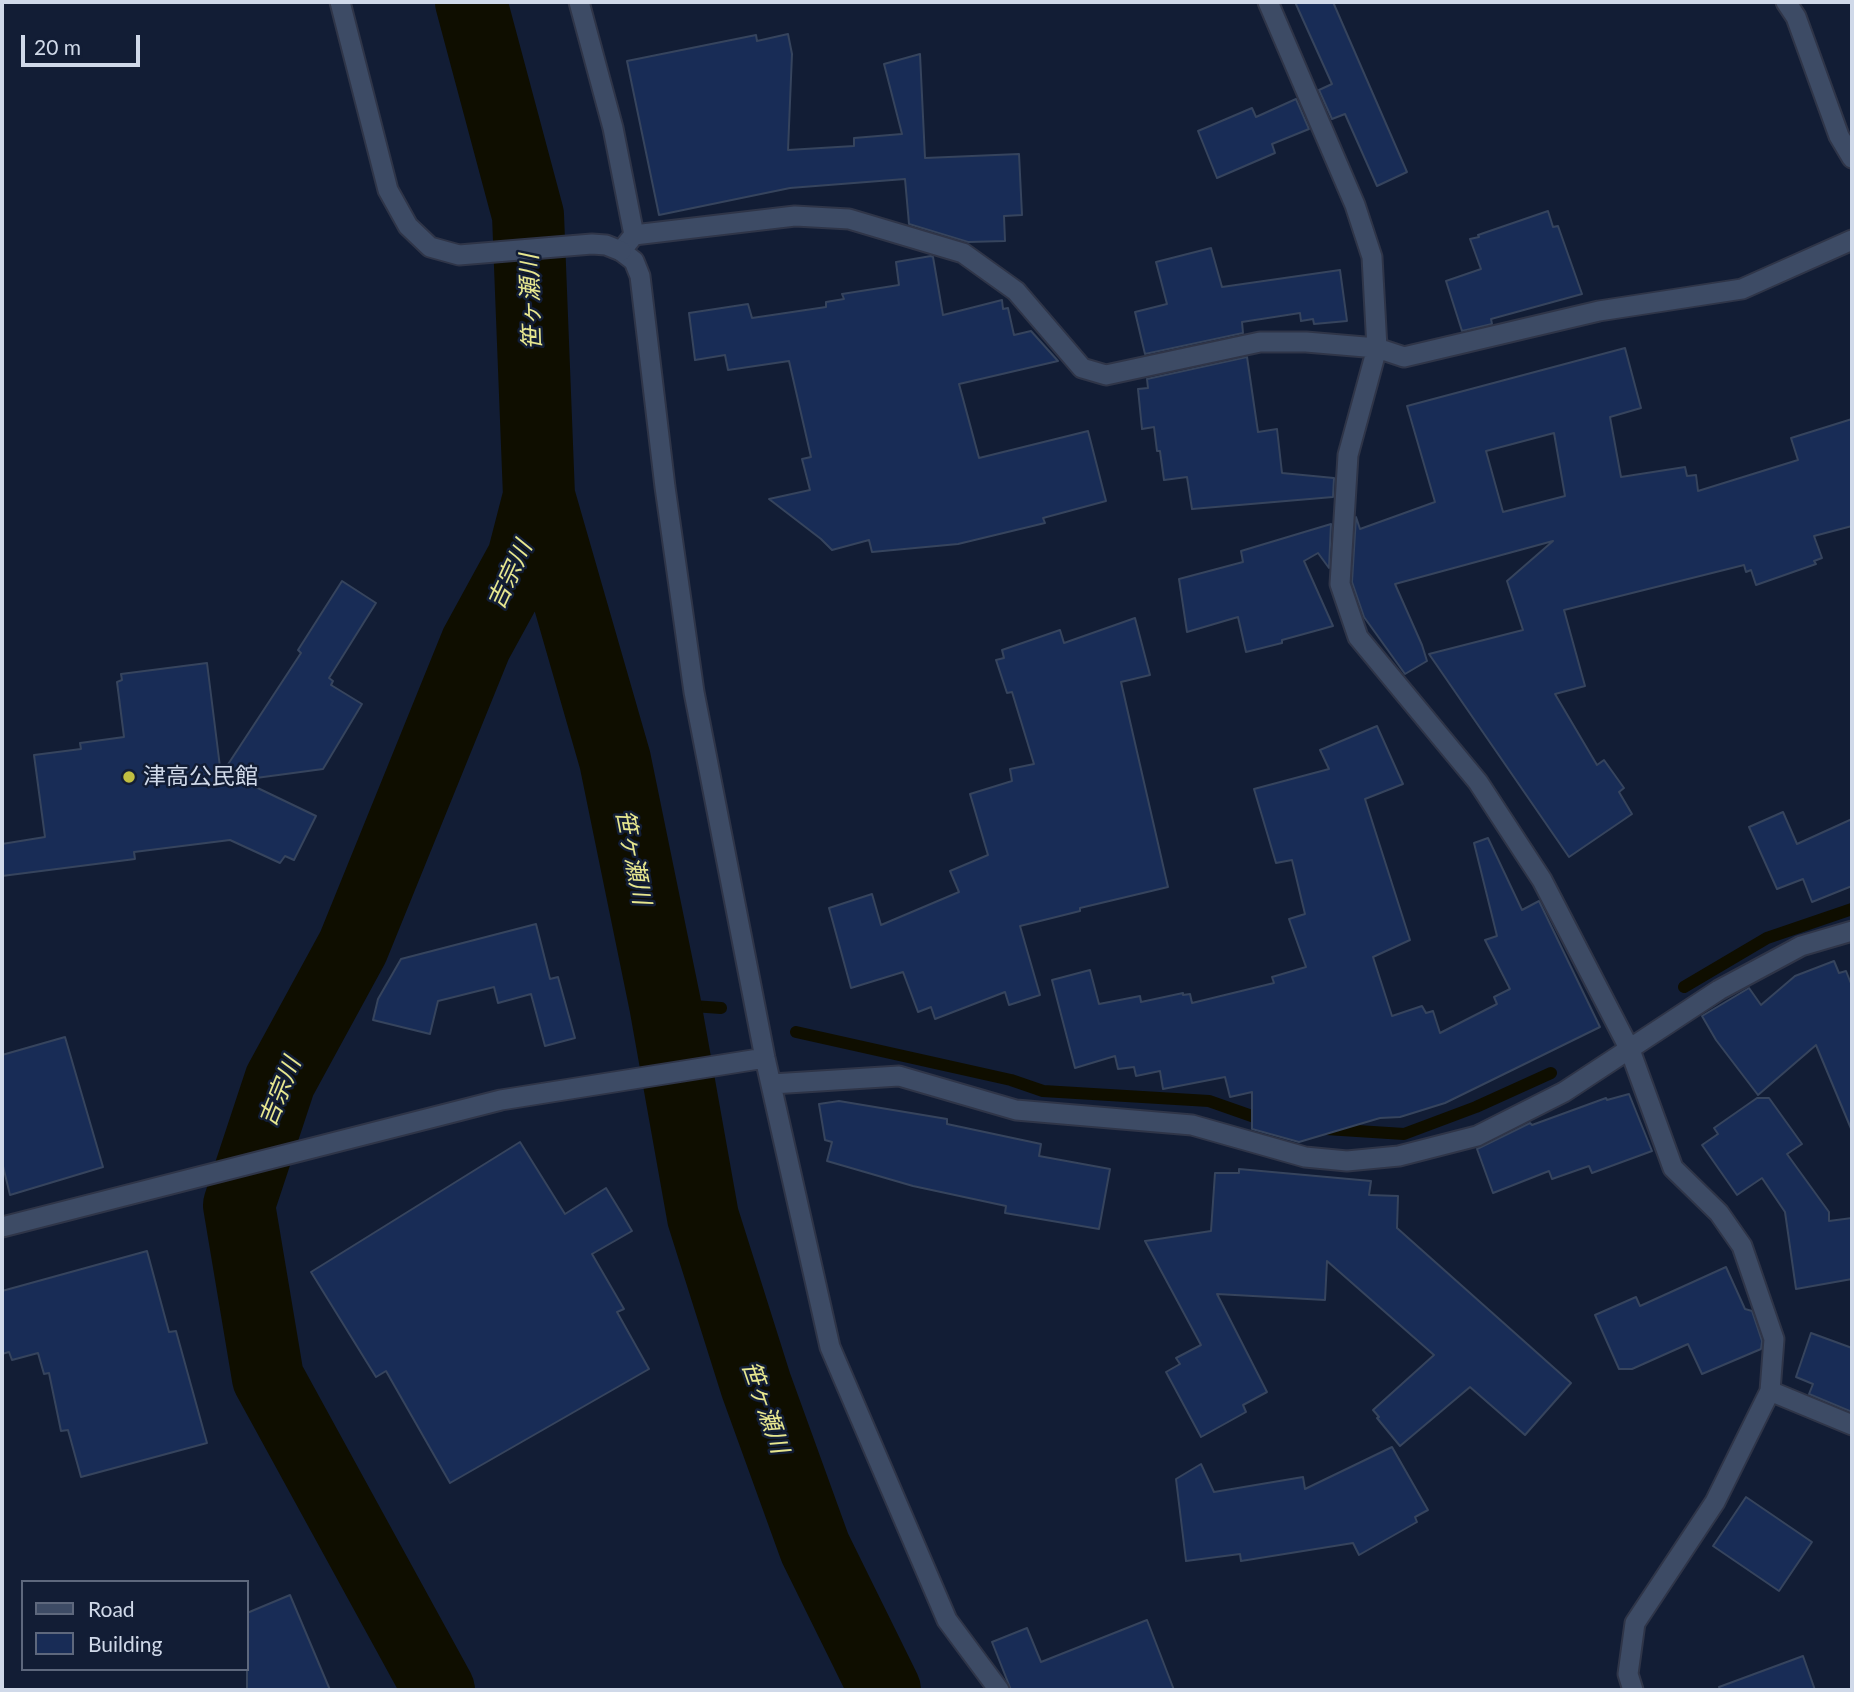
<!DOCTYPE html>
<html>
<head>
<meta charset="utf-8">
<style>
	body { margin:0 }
	#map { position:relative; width:1854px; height:1692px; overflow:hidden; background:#121d35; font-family:Lato,sans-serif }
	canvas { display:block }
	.frame { position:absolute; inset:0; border:4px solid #d0d9e9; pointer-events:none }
	.legend { position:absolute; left:21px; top:1580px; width:228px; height:91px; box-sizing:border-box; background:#121d35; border:2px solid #5e687d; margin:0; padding:9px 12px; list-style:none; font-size:21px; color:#d0d9e9 }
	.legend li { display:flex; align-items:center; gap:14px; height:35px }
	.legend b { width:35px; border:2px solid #5e687d }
	.scale { position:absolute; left:21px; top:35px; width:119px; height:32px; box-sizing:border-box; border:4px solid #d0d9e9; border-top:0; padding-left:9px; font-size:21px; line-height:24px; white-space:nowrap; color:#d0d9e9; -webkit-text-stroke:5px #121d35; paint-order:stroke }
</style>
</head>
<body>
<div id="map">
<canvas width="1854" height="1692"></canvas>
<div class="frame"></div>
<ul class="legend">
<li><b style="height:9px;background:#3d4b65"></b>Road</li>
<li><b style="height:19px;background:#182c56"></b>Building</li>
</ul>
<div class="scale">20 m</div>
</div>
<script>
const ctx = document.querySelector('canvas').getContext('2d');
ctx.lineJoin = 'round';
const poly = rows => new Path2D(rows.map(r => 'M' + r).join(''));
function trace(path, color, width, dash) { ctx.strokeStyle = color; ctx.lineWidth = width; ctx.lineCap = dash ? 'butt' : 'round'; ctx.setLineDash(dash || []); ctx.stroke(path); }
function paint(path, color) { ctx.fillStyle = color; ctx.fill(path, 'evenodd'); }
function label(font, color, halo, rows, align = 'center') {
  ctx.font = font + ' Lato,"Noto Sans JP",sans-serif'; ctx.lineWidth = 5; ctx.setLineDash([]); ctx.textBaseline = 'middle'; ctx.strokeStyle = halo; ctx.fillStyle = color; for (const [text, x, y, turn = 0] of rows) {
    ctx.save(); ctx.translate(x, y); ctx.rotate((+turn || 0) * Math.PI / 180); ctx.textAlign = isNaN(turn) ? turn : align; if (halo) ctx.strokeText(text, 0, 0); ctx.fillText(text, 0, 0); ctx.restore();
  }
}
trace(poly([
	[1684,987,1767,938,1852,909],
	[665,1004,721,1008],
	[796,1032,1011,1080,1043,1091,1209,1101,1266,1121],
	[1326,1129,1404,1134,1476,1107,1551,1073]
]), '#0f0e00', 12);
trace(poly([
	[471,2,528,215,539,496,615,760,665,1004,703,1217,756,1385,815,1548,885,1690],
	[439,1690,268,1378,239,1205,280,1081,353,947,476,644,523,558,539,496]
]), '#0f0e00', 72);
const building = poly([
	[1295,2,1333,2,1407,172,1377,186,1345,114,1332,119,1319,90,1332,84,1295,2],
	[788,34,792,54,788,150,854,146,854,138,902,134,884,64,920,54,925,158,1019,154,1022,215,1004,216,1005,241,968,242,909,224,905,179,790,188,659,215,627,61,756,35,757,41,788,34],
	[1296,99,1309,129,1272,144,1275,153,1217,178,1198,131,1252,108,1256,117,1296,99],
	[1548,211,1553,227,1558,226,1582,294,1491,319,1492,324,1462,331,1446,281,1481,269,1470,239,1479,237,1478,235,1548,211],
	[1211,248,1222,287,1340,270,1347,321,1314,324,1313,319,1301,321,1300,313,1242,322,1243,333,1145,354,1135,312,1167,304,1156,262,1211,248],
	[931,256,933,257,943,315,1002,300,1003,309,1008,308,1014,335,1031,331,1058,361,959,384,979,458,1088,431,1106,501,1043,518,1045,523,958,544,872,552,869,540,832,550,821,539,769,499,810,490,802,459,811,457,789,361,728,370,725,355,695,360,689,313,748,304,752,318,826,307,826,302,844,299,842,294,899,285,896,262,931,256],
	[1625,348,1641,408,1610,417,1621,477,1685,467,1687,476,1696,475,1698,491,1798,460,1791,438,1852,419,1852,526,1814,536,1822,558,1814,561,1816,564,1756,585,1751,570,1746,572,1744,565,1564,610,1585,686,1555,694,1597,765,1604,760,1624,788,1619,792,1632,814,1569,857,1429,654,1523,630,1507,581,1553,541,1395,584,1422,645,1427,661,1405,674,1364,617,1352,582,1356,517,1360,529,1435,502,1407,406,1625,348],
	[1554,433,1565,496,1503,512,1486,451,1554,433],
	[1247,357,1258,432,1277,429,1282,473,1334,478,1333,497,1192,509,1187,477,1164,480,1160,451,1157,451,1154,427,1142,429,1138,389,1148,388,1147,379,1247,357],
	[1331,524,1329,568,1318,553,1304,561,1333,626,1282,640,1282,643,1246,652,1238,617,1187,632,1179,579,1243,562,1241,551,1331,524],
	[342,581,376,603,329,678,333,681,331,685,362,704,323,769,241,780,316,816,294,860,285,856,280,863,230,840,134,852,135,859,2,876,2,844,45,837,34,755,81,749,80,743,124,737,117,682,122,680,121,674,207,663,221,775,301,653,298,650,342,581],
	[1135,618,1150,675,1121,682,1168,887,1080,908,1080,911,1020,926,1040,995,1009,1005,1005,992,935,1019,931,1007,918,1012,903,972,851,988,829,908,872,894,881,925,959,892,950,871,988,855,970,794,1012,781,1010,769,1034,764,1012,692,1007,693,996,660,1004,658,1002,650,1060,630,1064,643,1135,618],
	[1377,726,1403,784,1365,799,1410,940,1373,957,1392,1016,1422,1006,1426,1013,1433,1011,1440,1033,1497,1004,1494,997,1510,989,1485,940,1497,936,1474,843,1488,838,1522,910,1539,901,1600,1027,1445,1103,1400,1117,1380,1118,1299,1142,1252,1129,1252,1092,1230,1097,1225,1077,1163,1089,1160,1071,1136,1076,1134,1067,1118,1069,1115,1056,1075,1068,1052,980,1090,970,1099,1004,1140,996,1141,1002,1183,993,1183,995,1190,994,1192,1003,1274,983,1272,977,1306,967,1289,919,1305,914,1292,860,1276,863,1254,789,1329,769,1320,750,1377,726],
	[1783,812,1797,844,1852,819,1852,886,1812,902,1803,879,1777,889,1749,827,1783,812],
	[536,924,550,979,558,977,575,1038,545,1046,531,994,498,1003,494,987,438,1001,430,1034,373,1020,378,999,401,959,536,924],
	[1834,961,1839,973,1846,971,1852,986,1852,1131,1816,1045,1758,1095,1716,1040,1702,1016,1749,988,1761,1005,1795,976,1834,961],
	[65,1037,103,1167,10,1195,2,1162,2,1055,65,1037],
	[1629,1094,1652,1151,1592,1173,1589,1166,1552,1179,1549,1171,1493,1193,1477,1149,1530,1123,1532,1125,1606,1098,1607,1100,1629,1094],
	[1757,1098,1769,1098,1802,1144,1787,1154,1829,1212,1829,1221,1852,1218,1852,1279,1796,1289,1785,1212,1762,1178,1737,1195,1702,1145,1718,1134,1714,1128,1757,1098],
	[839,1101,947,1119,947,1124,1041,1144,1039,1156,1110,1169,1099,1229,1005,1213,1006,1206,913,1186,827,1161,832,1142,825,1140,819,1104,839,1101],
	[520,1142,565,1214,606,1188,622,1214,632,1231,592,1254,624,1309,617,1312,649,1369,450,1483,386,1371,376,1377,311,1272,520,1142],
	[1239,1169,1371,1181,1369,1195,1398,1196,1397,1228,1571,1383,1525,1435,1470,1387,1400,1446,1377,1418,1379,1417,1373,1410,1434,1355,1327,1261,1325,1300,1217,1294,1267,1392,1243,1405,1246,1412,1201,1437,1166,1372,1180,1364,1176,1358,1201,1345,1145,1241,1211,1231,1215,1173,1239,1173,1239,1169],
	[147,1251,169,1332,176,1331,207,1443,81,1477,68,1430,61,1431,49,1373,44,1374,38,1353,12,1360,9,1352,2,1354,2,1291,147,1251],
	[1726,1267,1745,1309,1752,1311,1762,1341,1761,1349,1702,1374,1688,1344,1632,1369,1619,1369,1595,1315,1636,1297,1640,1306,1726,1267],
	[1811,1333,1852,1348,1852,1412,1809,1394,1813,1384,1796,1377,1811,1333],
	[1392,1447,1428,1510,1415,1517,1417,1522,1359,1555,1353,1543,1241,1561,1240,1554,1186,1561,1176,1479,1201,1464,1214,1492,1303,1477,1305,1489,1392,1447],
	[1746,1497,1812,1542,1779,1591,1713,1546,1746,1497],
	[290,1595,330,1690,247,1690,247,1613,290,1595],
	[1147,1620,1174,1690,1011,1690,992,1642,1027,1628,1041,1662,1147,1620],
	[1803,1656,1815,1690,1720,1690,1719,1687,1803,1656]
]);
paint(building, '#182c56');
trace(building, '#36445d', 2);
const minor = poly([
	[579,2,613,128,634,235,621,251,634,261,640,276,665,487,694,692,765,1058,830,1347,947,1620,999,1690],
	[1268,2,1355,205,1372,257,1377,348,1348,455,1340,584,1358,637,1478,782,1542,880,1630,1050,1673,1168,1719,1213,1742,1246,1774,1339,1770,1391,1715,1502,1635,1623,1628,1674,1633,1690],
	[1786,2,1796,17,1839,136,1852,158],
	[634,235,795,216,849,219,963,253,1016,291,1082,368,1106,375,1260,342,1306,342,1377,348,1404,357,1599,311,1742,289,1852,240],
	[772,1084,899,1076,1016,1110,1192,1125,1305,1157,1347,1161,1399,1156,1477,1136,1564,1092,1719,990,1801,946,1852,931],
	[2,1227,501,1100,765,1058],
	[1770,1391,1852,1425]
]);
const tertiary = poly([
	[340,2,388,190,408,226,430,247,459,255,592,244,606,245,621,251]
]);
trace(minor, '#2f3548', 23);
trace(tertiary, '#2f3548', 23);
trace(minor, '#3d4b65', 19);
trace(tertiary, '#3d4b65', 19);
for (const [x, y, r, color] of [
	[129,777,7,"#c0be41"]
]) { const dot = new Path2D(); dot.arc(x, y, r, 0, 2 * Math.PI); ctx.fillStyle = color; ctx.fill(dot); trace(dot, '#121d35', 2.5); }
label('23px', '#d0d9e9', '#121d35', [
	["津高公民館",143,777]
], 'left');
label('italic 24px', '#e7e78f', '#121d35', [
	["笹ヶ瀬川",531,302,-92],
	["吉宗川",510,575,-65],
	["笹ヶ瀬川",633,857,79],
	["吉宗川",280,1092,-68],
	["笹ヶ瀬川",765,1407,71]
]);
</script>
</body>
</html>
